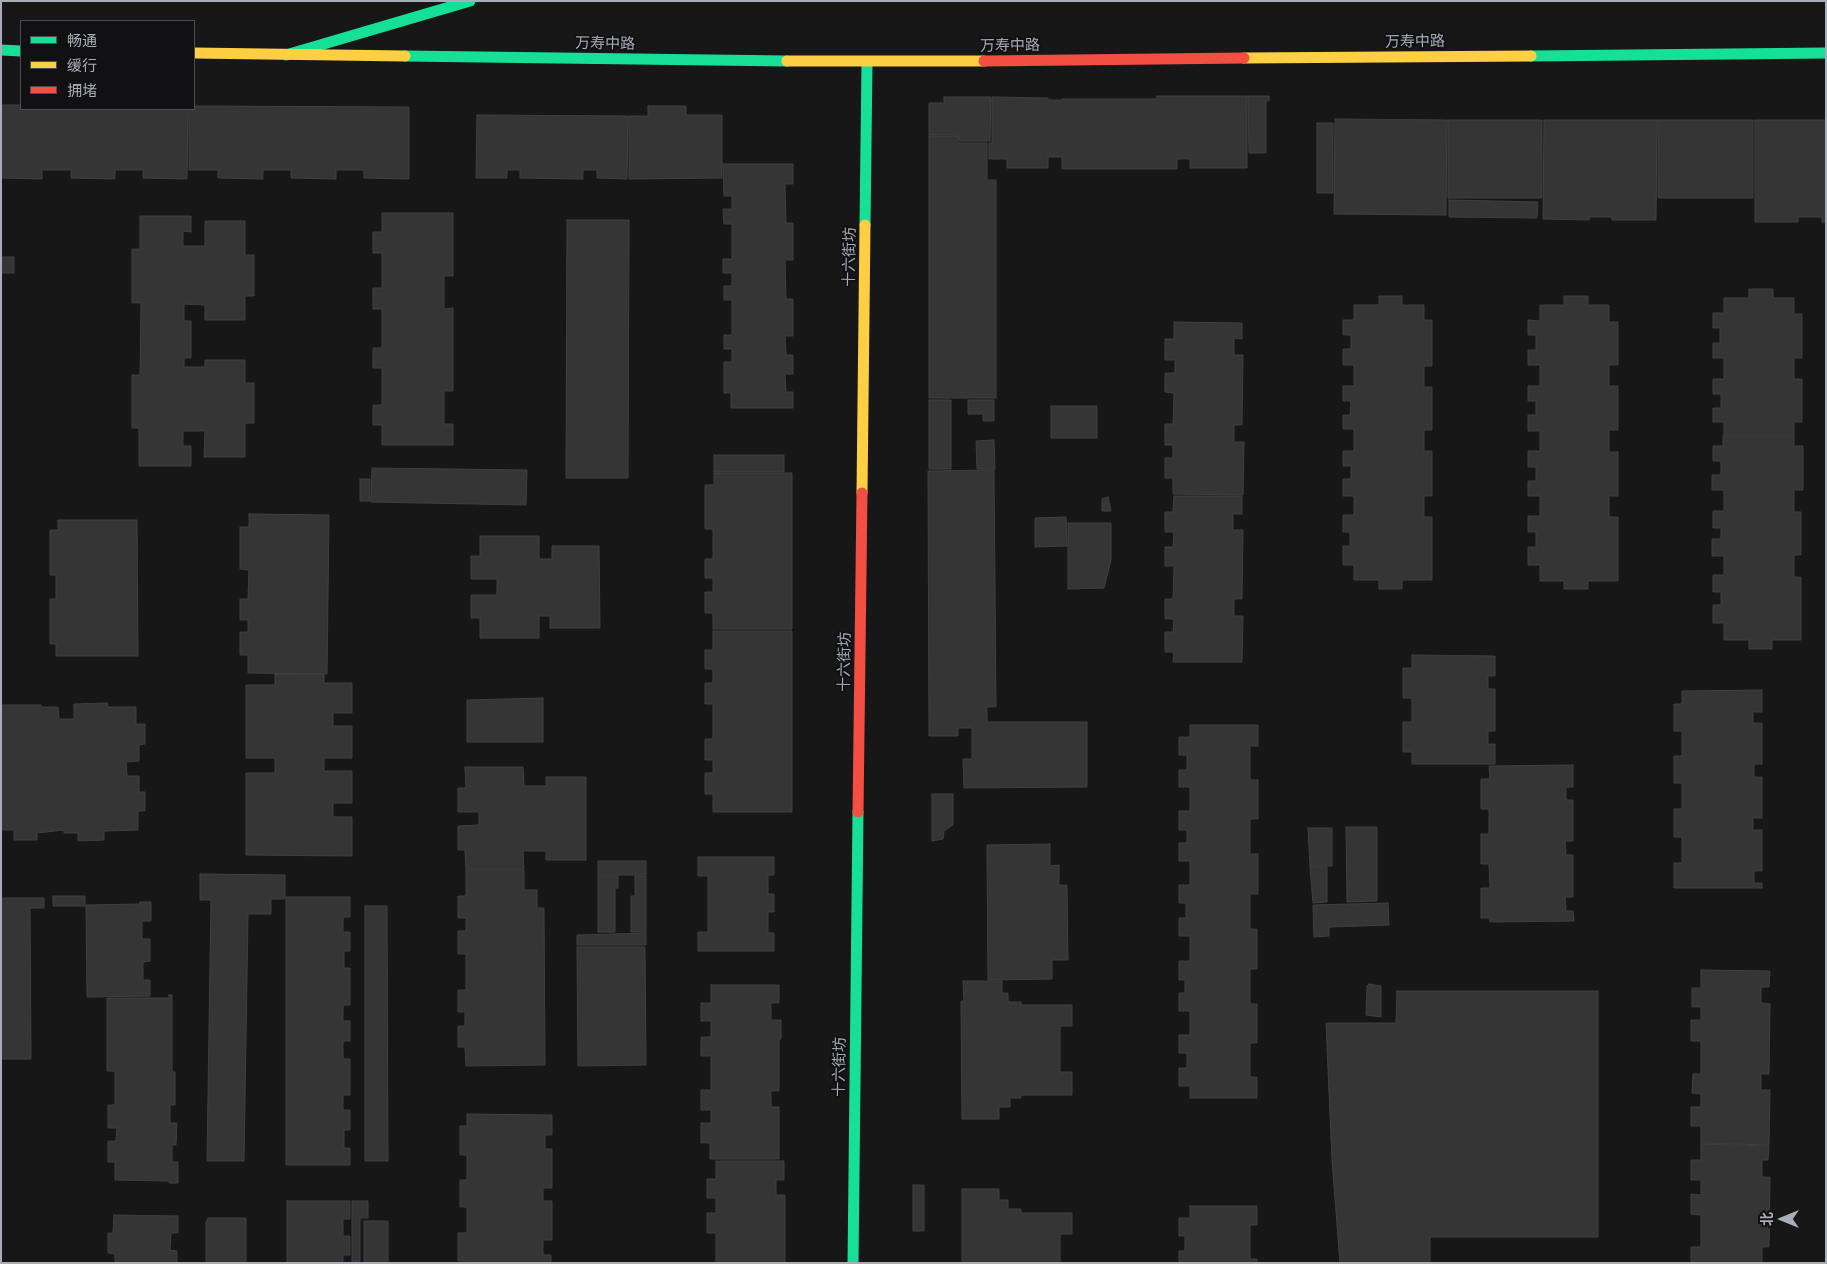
<!DOCTYPE html>
<html>
<head>
<meta charset="utf-8">
<style>
	body { margin:0 }
	#map { position:relative; width:1827px; height:1264px; overflow:hidden; background:#171717; font-family:"Noto Sans","Noto Sans SC",sans-serif }
	canvas { display:block }
	.frame { position:absolute; inset:0; border:2px solid #a8adb8; pointer-events:none }
	.legend { position:absolute; left:20px; top:20px; width:175px; height:90px; box-sizing:border-box; background:#111113; border:1px solid #4d4f55; margin:0; padding:6px 9px; list-style:none; font-size:15px; color:#a8adb8 }
	.legend li { display:flex; align-items:center; gap:10px; height:25px }
	.legend b { width:25px; border:1px solid #4d4f55 }
	.north { position:absolute; left:1757px; top:1194px; width:50px; height:50px; -webkit-text-stroke:4px #111113; paint-order:stroke; rotate:270deg; font-size:14px; font-weight:700; line-height:20px; text-align:center; color:#a8adb8 }
	.north::after { content:''; display:block; margin:auto; width:18px; height:22px; background:#a8adb8; clip-path:polygon(50% 0,100% 100%,50% 72%,0 100%) }
</style>
</head>
<body>
<div id="map">
<canvas width="1827" height="1264"></canvas>
<div class="frame"></div>
<ul class="legend">
<li><b style="height:6px;background:#16e098"></b>畅通</li>
<li><b style="height:6px;background:#ffcf43"></b>缓行</li>
<li><b style="height:6px;background:#f24e42"></b>拥堵</li>
</ul>
<div class="north">北</div>
</div>
<script>
const ctx = document.querySelector('canvas').getContext('2d');
ctx.lineJoin = 'round';
function paint(path, color) { ctx.fillStyle = color; ctx.fill(path, 'evenodd'); }
const poly = rows => new Path2D(rows.map(r => 'M' + r).join(''));
function trace(path, color, width, dash) { ctx.strokeStyle = color; ctx.lineWidth = width; ctx.lineCap = dash ? 'butt' : 'round'; ctx.setLineDash(dash || []); ctx.stroke(path); }
function label(font, color, halo, rows, align = 'center') {
  ctx.font = font + ' "Noto Sans","Noto Sans SC",sans-serif'; ctx.lineWidth = 4; ctx.setLineDash([]); ctx.textBaseline = 'middle'; ctx.strokeStyle = halo; ctx.fillStyle = color; for (const [text, x, y, turn = 0] of rows) {
    ctx.save(); ctx.translate(x, y); ctx.rotate((+turn || 0) * Math.PI / 180); ctx.textAlign = isNaN(turn) ? turn : align; if (halo) ctx.strokeText(text, 0, 0); ctx.fillText(text, 0, 0); ctx.restore();
  }
}
const building = poly([
	[1157,96,1247,96,1247,168,1190,168,1190,159,1177,159,1177,169,1062,169,1062,157,1048,157,1048,168,1007,168,1007,159,989,159,989,143,992,143,992,97,1048,98,1048,100,1062,100,1062,99,1157,99,1157,96],
	[1248,96,1269,96,1269,101,1266,101,1266,153,1249,153,1248,96],
	[944,97,991,97,990,141,959,141,959,135,929,135,929,103,944,103,944,97],
	[1,105,21,105,21,109,188,109,187,179,143,178,143,170,115,170,115,179,71,178,71,170,42,170,42,179,1,178,1,105],
	[194,106,409,107,409,179,364,178,364,170,336,170,336,179,291,178,291,170,263,170,263,179,218,178,218,170,189,170,189,109,194,109,194,106],
	[648,106,686,106,686,115,722,115,722,178,629,179,629,116,648,116,648,106],
	[477,115,628,116,627,179,597,178,597,170,583,170,583,179,520,178,520,170,507,170,507,178,476,178,477,115],
	[1335,119,1447,120,1446,215,1334,214,1335,119],
	[1448,120,1542,120,1542,198,1448,198,1448,120],
	[1544,120,1657,120,1656,220,1612,220,1612,217,1589,217,1589,220,1543,219,1544,120],
	[1658,120,1753,120,1753,198,1658,198,1658,120],
	[1755,120,1826,120,1826,222,1822,222,1822,217,1798,217,1798,222,1755,222,1755,120],
	[1317,123,1333,123,1333,193,1317,193,1317,123],
	[929,136,958,136,958,143,987,143,987,180,996,180,996,398,929,398,929,136],
	[723,164,793,164,793,184,785,184,786,223,793,223,793,260,785,260,786,299,793,299,793,336,785,336,786,355,793,355,793,374,785,374,786,392,793,392,793,408,731,408,731,393,724,393,724,362,732,362,732,349,724,349,724,335,732,335,732,300,724,300,724,286,732,286,732,273,723,273,723,259,732,259,732,224,724,224,723,209,732,209,732,196,724,196,723,164],
	[1449,200,1538,202,1537,218,1449,217,1449,200],
	[382,213,453,213,453,276,444,276,444,309,453,308,453,391,444,391,444,424,453,424,453,445,382,445,382,425,373,425,373,405,382,405,382,368,373,368,373,348,382,348,382,309,373,309,373,288,382,288,382,253,373,253,373,232,382,232,382,213],
	[140,216,191,216,191,232,183,231,183,246,205,246,205,221,245,221,245,255,254,255,254,296,245,296,245,320,205,320,205,305,184,304,184,321,191,321,191,358,184,358,184,367,205,367,205,360,245,360,245,383,254,383,254,423,245,423,245,457,204,457,205,431,183,431,183,446,191,446,191,466,139,466,139,428,132,428,132,375,140,375,141,303,132,303,132,249,140,249,140,216],
	[567,220,629,220,628,478,566,478,567,220],
	[1,257,14,257,14,273,1,273,1,257],
	[1749,289,1773,289,1773,298,1794,298,1794,314,1802,314,1802,358,1794,358,1794,379,1802,379,1802,422,1794,422,1794,435,1724,435,1724,422,1713,422,1713,408,1721,408,1721,394,1713,394,1713,379,1724,379,1724,358,1713,358,1713,343,1720,343,1720,328,1713,328,1713,313,1724,313,1724,298,1749,298,1749,289],
	[1379,296,1402,296,1402,305,1424,305,1424,320,1432,320,1432,366,1424,366,1424,387,1432,387,1432,430,1424,430,1424,451,1432,451,1432,496,1424,496,1424,517,1432,517,1432,580,1402,580,1402,589,1379,589,1379,580,1354,580,1354,565,1343,565,1343,546,1350,546,1350,532,1343,532,1343,515,1354,515,1354,496,1343,496,1343,479,1351,479,1351,466,1343,466,1343,451,1354,451,1354,429,1343,429,1343,415,1350,415,1351,401,1343,401,1343,386,1354,386,1354,365,1343,365,1343,349,1351,349,1351,335,1343,335,1343,320,1354,320,1354,305,1379,305,1379,296],
	[1564,296,1588,296,1588,305,1609,305,1609,322,1618,322,1618,365,1609,365,1609,386,1618,386,1618,430,1609,430,1609,452,1618,452,1618,496,1609,496,1609,517,1618,517,1618,581,1588,581,1588,589,1564,589,1564,581,1540,581,1540,565,1528,565,1528,547,1536,547,1536,532,1528,532,1528,516,1540,516,1540,496,1528,496,1528,481,1536,481,1536,467,1528,467,1528,451,1540,451,1540,431,1528,431,1528,415,1536,415,1536,401,1528,401,1528,386,1540,386,1540,365,1528,365,1528,350,1536,350,1536,335,1528,335,1528,320,1540,321,1540,305,1564,305,1564,296],
	[1174,322,1242,323,1242,339,1234,338,1234,355,1243,355,1242,425,1234,425,1234,442,1244,442,1243,495,1173,494,1173,478,1165,478,1165,458,1173,458,1173,445,1165,445,1165,424,1173,424,1174,393,1165,392,1165,373,1175,373,1175,360,1165,360,1165,339,1174,339,1174,322],
	[929,400,951,400,951,469,929,469,929,400],
	[968,400,994,400,994,421,983,421,983,414,968,414,968,400],
	[1051,406,1097,406,1097,438,1051,438,1051,406],
	[1723,436,1794,436,1794,446,1803,446,1803,490,1794,490,1794,512,1801,512,1801,555,1794,555,1794,577,1801,577,1801,640,1772,640,1772,649,1749,649,1749,640,1724,640,1724,623,1713,623,1713,605,1721,605,1721,592,1713,592,1713,575,1724,575,1724,556,1712,556,1712,539,1721,539,1721,528,1713,528,1713,511,1724,511,1724,490,1712,490,1712,475,1721,475,1721,461,1713,461,1713,446,1723,446,1723,436],
	[994,440,995,469,977,469,976,441,994,440],
	[714,455,784,455,784,472,714,472,714,455],
	[372,468,527,470,526,505,371,502,372,468],
	[994,470,996,707,987,707,987,722,1087,722,1087,787,964,788,963,759,972,759,972,728,958,728,958,736,929,736,928,471,994,470],
	[714,473,792,473,792,629,713,629,713,613,705,613,705,592,713,592,713,578,705,578,705,559,713,559,713,529,705,529,705,485,714,485,714,473],
	[360,479,370,479,370,501,360,501,360,479],
	[1174,496,1242,496,1242,514,1233,514,1233,530,1243,530,1242,599,1234,599,1234,616,1243,616,1242,662,1173,662,1174,652,1165,652,1165,632,1173,632,1174,619,1165,619,1165,599,1173,599,1174,566,1165,566,1165,547,1173,547,1174,532,1165,532,1165,512,1173,512,1174,496],
	[1108,497,1111,511,1102,511,1102,499,1108,497],
	[249,514,329,515,327,674,248,673,248,655,240,655,240,632,248,632,248,620,240,620,240,599,248,599,249,570,240,569,240,527,249,527,249,514],
	[1066,517,1067,546,1035,547,1035,518,1066,517],
	[58,520,137,520,138,656,56,656,56,644,50,644,50,599,56,599,56,575,50,575,50,530,58,530,58,520],
	[1068,523,1111,523,1111,560,1104,588,1068,589,1068,523],
	[480,536,539,536,539,559,552,559,552,546,599,546,600,628,550,628,550,616,539,616,539,638,480,638,480,618,471,618,471,595,497,595,497,579,471,579,471,556,480,556,480,536],
	[713,631,792,631,792,812,713,812,713,794,705,794,705,773,713,773,713,760,705,760,705,739,713,739,713,704,705,704,705,683,713,683,713,669,705,669,705,650,713,650,713,631],
	[1412,655,1495,656,1495,676,1488,676,1488,689,1495,689,1495,731,1488,731,1488,744,1495,744,1495,764,1412,764,1412,752,1403,752,1403,722,1412,722,1412,698,1403,698,1403,668,1412,668,1412,655],
	[275,674,324,674,324,683,352,683,352,713,333,713,333,726,352,726,352,758,324,758,324,771,352,771,352,803,333,803,333,817,352,817,352,856,246,855,246,773,275,773,275,758,246,758,246,685,275,685,275,674],
	[1762,690,1762,712,1753,712,1753,723,1762,723,1762,764,1754,764,1754,777,1762,777,1762,818,1753,818,1753,830,1762,830,1762,871,1754,871,1754,883,1762,883,1762,888,1674,888,1674,863,1682,863,1682,837,1674,837,1674,809,1682,809,1682,783,1674,783,1674,756,1682,756,1682,731,1674,731,1674,704,1682,704,1682,691,1762,690],
	[543,698,543,742,467,742,467,700,543,698],
	[107,703,108,707,136,707,136,724,145,724,145,744,139,745,139,761,126,762,127,776,139,776,139,792,145,792,145,811,138,811,138,830,104,831,104,840,78,841,78,833,64,833,64,830,37,833,37,840,14,840,14,830,1,830,1,705,41,705,41,707,58,707,59,719,74,719,74,704,107,703],
	[1190,725,1258,725,1258,746,1250,746,1250,780,1258,780,1258,819,1250,819,1250,854,1258,854,1258,894,1250,894,1250,929,1257,929,1257,969,1250,969,1250,1004,1257,1004,1257,1043,1250,1043,1250,1077,1257,1077,1257,1098,1190,1098,1190,1086,1179,1086,1179,1068,1187,1068,1187,1053,1179,1053,1179,1035,1190,1035,1190,1011,1179,1011,1179,993,1185,993,1185,980,1179,980,1179,961,1190,961,1190,936,1179,936,1179,918,1186,918,1186,903,1179,903,1179,885,1190,885,1190,861,1179,861,1179,843,1187,843,1187,830,1179,830,1179,811,1190,811,1190,787,1179,787,1179,770,1187,770,1187,755,1179,755,1179,737,1190,737,1190,725],
	[1573,765,1573,787,1566,787,1566,800,1573,800,1573,841,1565,841,1566,855,1573,855,1573,897,1565,897,1566,911,1573,911,1574,921,1490,922,1489,918,1481,918,1481,888,1490,888,1489,864,1481,864,1481,834,1489,834,1489,809,1481,809,1481,779,1490,779,1489,766,1573,765],
	[465,767,523,767,524,786,546,786,546,777,586,777,586,860,546,860,546,851,523,851,524,869,466,869,465,850,458,850,458,826,479,825,479,812,458,812,458,788,466,788,465,767],
	[932,794,953,794,953,825,944,831,943,839,932,841,932,794],
	[1346,827,1377,827,1377,901,1347,902,1346,827],
	[1308,828,1332,828,1332,866,1310,866,1308,828],
	[1050,844,1050,866,1059,865,1059,885,1067,885,1068,960,1052,960,1052,979,988,980,987,845,1050,844],
	[698,857,774,857,774,875,768,875,768,894,774,894,774,912,768,912,768,933,774,933,774,951,698,951,698,932,708,932,708,876,698,876,698,857],
	[598,861,646,861,646,875,598,875,598,861],
	[1310,867,1327,867,1327,902,1313,903,1310,867],
	[466,870,524,870,524,890,537,890,537,908,544,908,545,1065,466,1066,465,1047,458,1047,458,1026,465,1026,465,1012,458,1012,458,990,466,990,466,954,458,954,458,931,466,931,466,918,458,918,458,896,466,896,466,870],
	[200,874,285,875,285,899,271,899,271,914,248,914,244,1161,207,1161,211,900,200,900,200,874],
	[598,876,618,876,618,888,615,888,615,932,598,932,598,876],
	[635,876,646,876,646,932,631,932,631,896,635,896,635,876],
	[53,896,85,896,85,906,53,906,53,896],
	[286,897,350,897,350,917,343,917,343,932,350,932,350,951,344,951,344,968,350,968,350,1005,343,1005,343,1021,350,1021,350,1041,343,1041,343,1059,350,1059,350,1095,343,1095,343,1110,350,1110,350,1130,344,1130,344,1148,350,1148,350,1165,286,1165,286,897],
	[1,898,44,898,44,908,30,908,31,1059,1,1059,1,898],
	[140,902,151,902,151,921,142,921,142,939,150,939,150,961,143,962,143,980,150,980,150,996,87,997,86,905,140,904,140,902],
	[1388,903,1389,925,1329,927,1329,936,1314,937,1313,905,1388,903],
	[365,906,387,906,388,1161,365,1161,365,906],
	[646,933,646,945,577,945,577,935,646,933],
	[577,947,645,947,646,1065,578,1066,577,947],
	[1701,970,1770,971,1769,987,1761,987,1761,1003,1770,1004,1769,1074,1761,1074,1761,1090,1770,1090,1769,1145,1701,1143,1701,1126,1691,1126,1691,1107,1701,1107,1701,1094,1692,1093,1693,1074,1701,1074,1701,1041,1691,1041,1691,1020,1701,1020,1701,1007,1692,1007,1692,988,1701,988,1701,970],
	[963,981,1002,981,1002,993,1008,993,1008,1002,1021,1002,1021,1005,1072,1005,1072,1026,1060,1026,1060,1072,1072,1072,1072,1095,1021,1095,1021,1098,1010,1098,1010,1107,999,1107,999,1119,962,1119,961,1001,964,1001,963,981],
	[1369,984,1381,986,1381,1017,1366,1015,1367,986,1369,984],
	[711,985,779,985,779,1003,771,1003,771,1020,781,1020,781,1039,779,1039,779,1091,771,1091,771,1107,779,1107,779,1159,710,1159,710,1143,701,1143,701,1123,711,1123,711,1110,701,1110,701,1090,711,1090,711,1056,701,1056,701,1037,711,1037,711,1021,701,1021,701,1003,711,1003,711,985],
	[1397,991,1598,991,1598,1237,1430,1237,1430,1263,1340,1263,1332,1160,1326,1023,1396,1023,1397,991],
	[169,995,172,995,172,1072,175,1072,175,1105,170,1105,170,1123,177,1123,176,1145,172,1145,172,1162,178,1162,178,1183,169,1183,169,1181,115,1180,115,1162,108,1162,108,1141,116,1141,117,1128,108,1128,108,1105,115,1105,115,1071,107,1071,107,998,169,998,169,995],
	[467,1114,552,1115,552,1135,545,1135,545,1149,552,1149,552,1188,543,1188,543,1201,552,1201,552,1240,543,1240,543,1255,551,1255,551,1263,466,1263,466,1261,458,1261,458,1233,467,1233,467,1207,460,1207,460,1180,467,1180,467,1155,460,1155,460,1126,467,1126,467,1114],
	[1701,1144,1769,1146,1768,1160,1762,1160,1762,1177,1770,1177,1769,1247,1762,1247,1762,1263,1691,1263,1691,1247,1701,1247,1701,1215,1691,1214,1691,1194,1701,1195,1701,1180,1691,1180,1691,1160,1701,1160,1701,1144],
	[716,1161,784,1161,784,1180,776,1180,776,1195,785,1195,785,1263,716,1263,716,1233,707,1233,707,1213,716,1213,716,1198,707,1198,707,1179,716,1179,716,1161],
	[913,1185,924,1185,924,1231,913,1231,913,1185],
	[962,1189,999,1189,999,1200,1008,1200,1008,1209,1021,1209,1021,1213,1072,1213,1072,1234,1060,1234,1060,1263,962,1263,962,1189],
	[287,1201,350,1201,350,1219,343,1219,343,1236,350,1236,350,1255,343,1255,343,1263,287,1263,287,1201],
	[352,1201,368,1201,368,1218,360,1218,360,1263,352,1263,352,1201],
	[1190,1206,1257,1206,1257,1225,1250,1225,1250,1259,1257,1259,1257,1263,1179,1263,1179,1251,1185,1251,1185,1236,1179,1236,1179,1218,1190,1218,1190,1206],
	[114,1215,178,1216,178,1233,171,1233,170,1250,177,1251,177,1263,115,1263,115,1254,108,1253,108,1233,113,1233,114,1215],
	[208,1218,246,1218,246,1263,206,1263,206,1223,208,1218],
	[364,1221,388,1221,388,1263,364,1263,364,1221]
]);
paint(building, '#353536');
trace(building, '#3f4043', 1);
trace(poly([
	[1,50,21,51],
	[286,55,470,1],
	[405,56,787,61],
	[1531,56,1826,53],
	[865,225,867,62],
	[853,1263,858,812]
]), '#16e098', 11);
trace(poly([
	[194,53,405,56],
	[1244,58,1531,56],
	[787,61,984,61],
	[862,493,865,225]
]), '#ffcf43', 11);
trace(poly([
	[984,61,1244,58],
	[858,812,862,493]
]), '#f24e42', 11);
label('15px', '#a8adb8', '#111113', [
	["万寿中路",1415,42,-1],
	["万寿中路",605,44,1],
	["万寿中路",1010,46,-1],
	["十六街坊",850,257,-89],
	["十六街坊",845,662,-89],
	["十六街坊",840,1067,-89]
]);
</script>
</body>
</html>
